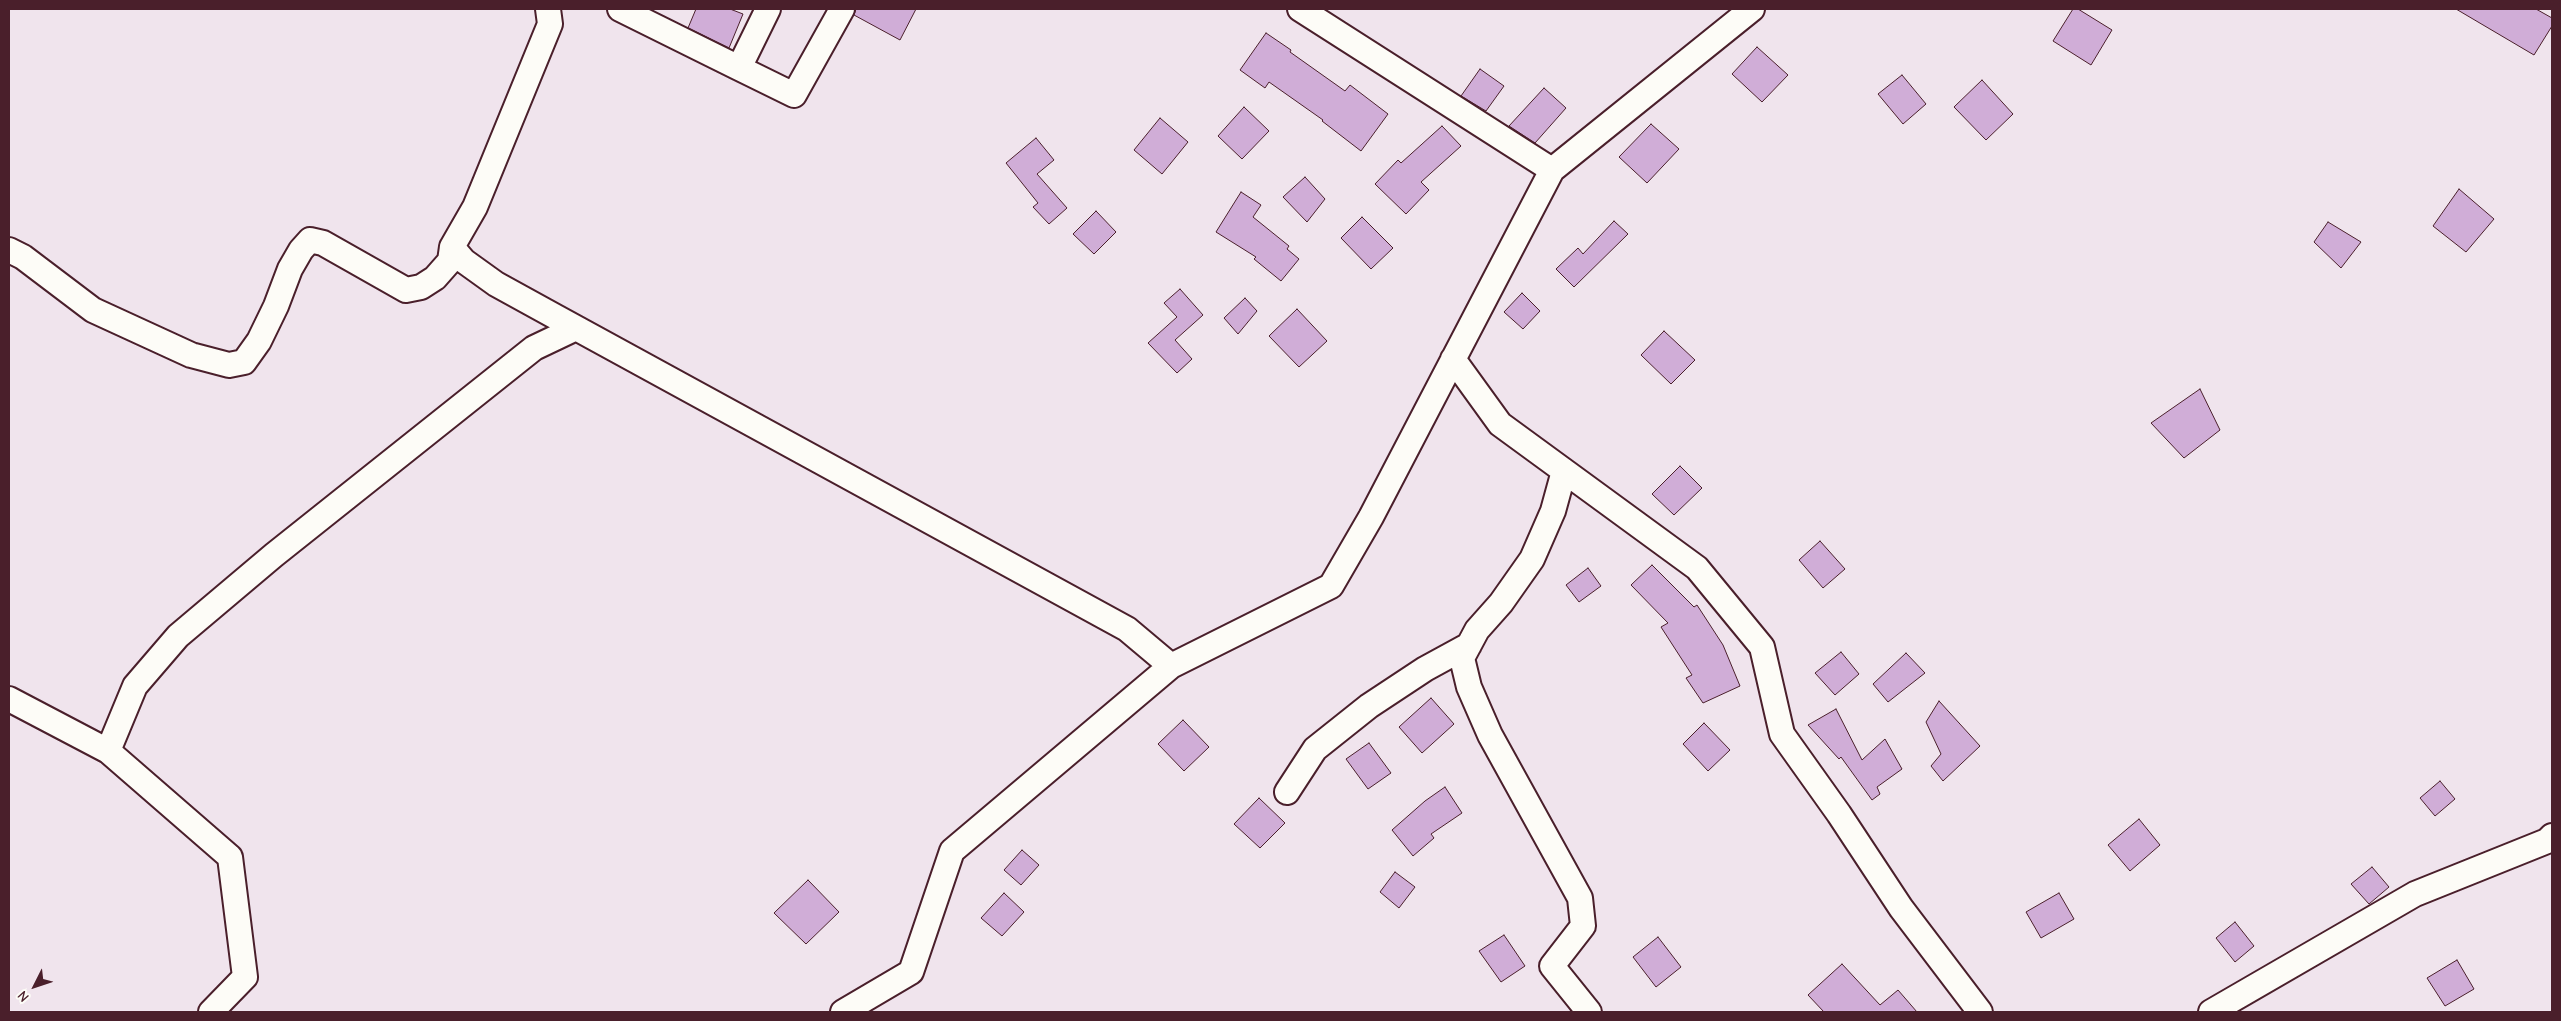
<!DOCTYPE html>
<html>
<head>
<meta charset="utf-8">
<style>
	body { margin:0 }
	#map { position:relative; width:2561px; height:1021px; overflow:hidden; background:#f0e4ed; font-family:"Comic Neue",sans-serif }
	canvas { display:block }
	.frame { position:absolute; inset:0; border:10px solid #4a1f2b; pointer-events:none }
	.north { position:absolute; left:10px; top:961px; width:50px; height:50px; -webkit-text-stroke:4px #fdfcf7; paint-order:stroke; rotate:229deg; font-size:14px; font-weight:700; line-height:20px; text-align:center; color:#4a1f2b }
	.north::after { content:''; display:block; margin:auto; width:18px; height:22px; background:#4a1f2b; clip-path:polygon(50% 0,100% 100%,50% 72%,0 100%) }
</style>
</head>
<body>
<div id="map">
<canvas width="2561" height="1021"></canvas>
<div class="frame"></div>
<div class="north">N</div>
</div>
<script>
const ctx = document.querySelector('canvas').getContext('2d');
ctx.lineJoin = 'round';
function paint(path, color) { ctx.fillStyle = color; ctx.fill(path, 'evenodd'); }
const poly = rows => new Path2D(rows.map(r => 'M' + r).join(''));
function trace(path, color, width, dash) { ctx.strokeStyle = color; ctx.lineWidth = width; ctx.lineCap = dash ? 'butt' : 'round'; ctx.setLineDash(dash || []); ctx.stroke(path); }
const building = poly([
	[696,9,730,9,743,14,729,48,688,28,696,9],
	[856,9,916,9,900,40,854,15,856,9],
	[2073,9,2078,9,2112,30,2091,65,2053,41,2073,9],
	[2456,9,2536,9,2552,18,2552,26,2534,55,2456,9],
	[1266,33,1291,50,1290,52,1345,91,1350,85,1388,114,1361,151,1322,121,1323,120,1269,82,1265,88,1240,70,1266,33],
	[1757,47,1788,75,1762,102,1732,74,1757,47],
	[1480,69,1504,86,1486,111,1461,96,1480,69],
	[1902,75,1926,104,1903,124,1878,94,1902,75],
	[1982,80,2013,114,1986,140,1954,107,1982,80],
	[1544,88,1566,108,1535,143,1509,126,1544,88],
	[1244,107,1269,131,1242,159,1218,136,1244,107],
	[1160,118,1188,142,1162,174,1134,150,1160,118],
	[1651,124,1679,149,1647,183,1619,157,1651,124],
	[1442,126,1461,146,1421,182,1429,190,1406,214,1375,184,1398,160,1401,163,1442,126],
	[1036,138,1054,160,1037,174,1067,208,1049,224,1033,207,1038,203,1006,163,1036,138],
	[1305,177,1325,199,1307,222,1283,197,1305,177],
	[2459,189,2494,219,2466,252,2433,226,2459,189],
	[1241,192,1261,205,1253,217,1289,246,1287,249,1299,259,1281,281,1254,259,1256,257,1216,232,1241,192],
	[1096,211,1116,232,1094,254,1073,234,1096,211],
	[1362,217,1393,248,1371,269,1341,238,1362,217],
	[1614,221,1628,234,1574,287,1556,269,1578,248,1583,254,1614,221],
	[2328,222,2361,242,2341,268,2314,242,2328,222],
	[1180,289,1203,315,1175,340,1192,359,1177,373,1148,343,1177,317,1164,303,1180,289],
	[1522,293,1540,311,1523,329,1504,312,1522,293],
	[1245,298,1257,311,1238,334,1224,318,1245,298],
	[1297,309,1327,341,1299,367,1269,336,1297,309],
	[1664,331,1695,360,1671,384,1641,355,1664,331],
	[2200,389,2220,430,2184,458,2151,423,2200,389],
	[1680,466,1702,488,1674,515,1652,494,1680,466],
	[1820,541,1845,569,1823,588,1799,560,1820,541],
	[1652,565,1694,607,1697,605,1723,645,1740,686,1703,703,1686,678,1692,675,1661,627,1668,623,1631,585,1652,565],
	[1588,568,1601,586,1579,602,1566,585,1588,568],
	[1841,652,1859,674,1835,695,1815,673,1841,652],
	[1906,653,1925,673,1888,702,1873,684,1906,653],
	[1431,698,1454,724,1422,753,1399,727,1431,698],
	[1939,701,1980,746,1943,781,1931,766,1941,754,1926,722,1939,701],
	[1836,709,1862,760,1885,739,1902,769,1877,787,1880,794,1872,800,1841,757,1839,759,1808,725,1836,709],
	[1183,720,1209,747,1184,771,1158,744,1183,720],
	[1704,723,1730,750,1708,771,1683,744,1704,723],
	[1369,743,1391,773,1368,789,1346,759,1369,743],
	[2440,781,2455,799,2435,816,2420,798,2440,781],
	[1445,787,1462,813,1431,834,1434,838,1413,856,1392,830,1425,801,1445,787],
	[1259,798,1285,823,1260,848,1234,824,1259,798],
	[2139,819,2160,845,2130,871,2108,845,2139,819],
	[1022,850,1039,865,1021,885,1004,870,1022,850],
	[2372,867,2389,887,2369,904,2351,884,2372,867],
	[1395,872,1415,887,1399,908,1380,892,1395,872],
	[808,880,839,912,806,944,774,913,808,880],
	[1004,893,1024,912,1002,936,981,918,1004,893],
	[2059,893,2074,919,2041,938,2026,912,2059,893],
	[2235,922,2254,946,2235,962,2216,938,2235,922],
	[1504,935,1525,966,1501,982,1479,951,1504,935],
	[1658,937,1681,967,1656,987,1633,957,1658,937],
	[2457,960,2474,989,2445,1006,2427,978,2457,960],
	[1842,964,1880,1005,1898,990,1917,1012,1824,1012,1808,995,1842,964]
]);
paint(building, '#d0add7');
trace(building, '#4a1f2b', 1);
const minor = poly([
	[548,9,550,24,475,207,452,247,464,261,496,284,556,317,1127,629,1171,666],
	[620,9,739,68],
	[768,9,739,68,794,95,842,9],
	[1300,9,1552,170],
	[9,250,23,257,93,310,191,355,229,365,244,362,259,341,276,306,290,269,301,250,310,240,323,243,406,290,421,287,435,278,450,261,452,247],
	[1453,359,1500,424,1697,568,1762,647,1782,734,1839,814,1901,908,1980,1012],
	[1564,471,1553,511,1532,559,1501,603,1477,630,1462,658,1469,687,1490,735,1580,898,1583,926,1552,966,1589,1012],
	[9,699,108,751,230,857,245,977,211,1012],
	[108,751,135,686,178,636,274,555,534,348,576,328],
	[1287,792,1315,749,1369,706,1425,669,1469,645],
	[843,1012,911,972,952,851,1171,666,1331,586,1371,517,1552,170,1752,9],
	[2211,1012,2415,894,2547,841,2552,836]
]);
trace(minor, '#4a1f2b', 28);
trace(minor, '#fdfcf7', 24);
</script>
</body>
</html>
